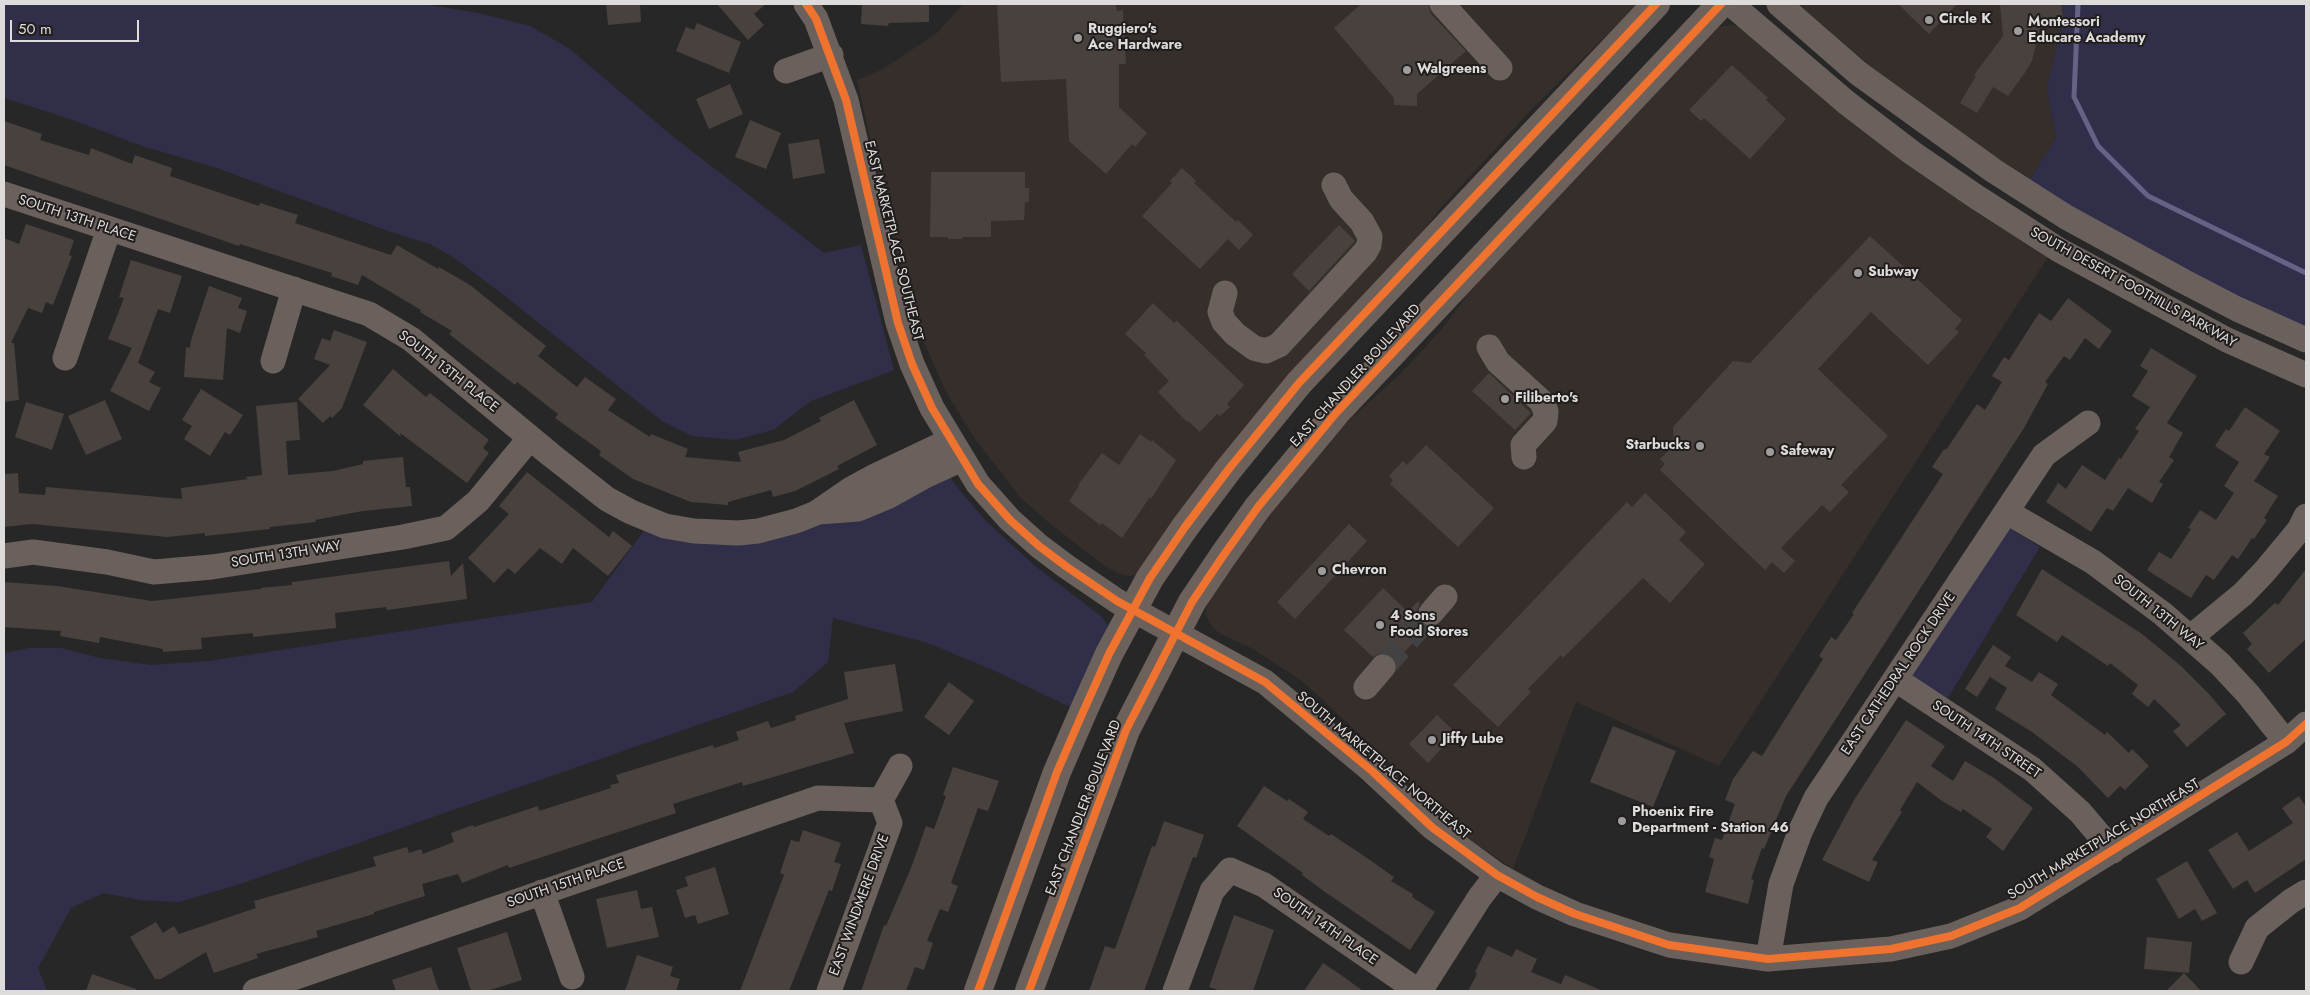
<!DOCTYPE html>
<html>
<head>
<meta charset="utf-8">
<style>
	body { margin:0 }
	#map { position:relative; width:2310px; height:995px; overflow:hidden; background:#282727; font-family:Jost,sans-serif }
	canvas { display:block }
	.frame { position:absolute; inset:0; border:5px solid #dedcdb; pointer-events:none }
	.scale { position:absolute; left:10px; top:20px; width:129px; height:22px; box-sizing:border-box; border:2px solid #dedcdb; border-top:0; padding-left:6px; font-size:15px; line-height:18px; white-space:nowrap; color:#dedcdb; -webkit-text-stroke:4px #201d1c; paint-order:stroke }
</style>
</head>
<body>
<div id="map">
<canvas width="2310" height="995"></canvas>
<div class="frame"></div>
<div class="scale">50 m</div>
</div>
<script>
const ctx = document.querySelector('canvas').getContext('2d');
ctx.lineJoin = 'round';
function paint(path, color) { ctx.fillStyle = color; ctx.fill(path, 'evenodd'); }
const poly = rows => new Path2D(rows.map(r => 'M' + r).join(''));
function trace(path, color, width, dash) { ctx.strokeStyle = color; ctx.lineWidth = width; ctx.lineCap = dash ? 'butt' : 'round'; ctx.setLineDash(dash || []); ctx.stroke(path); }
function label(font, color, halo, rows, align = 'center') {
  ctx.font = font + ' Jost,sans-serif'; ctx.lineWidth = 4; ctx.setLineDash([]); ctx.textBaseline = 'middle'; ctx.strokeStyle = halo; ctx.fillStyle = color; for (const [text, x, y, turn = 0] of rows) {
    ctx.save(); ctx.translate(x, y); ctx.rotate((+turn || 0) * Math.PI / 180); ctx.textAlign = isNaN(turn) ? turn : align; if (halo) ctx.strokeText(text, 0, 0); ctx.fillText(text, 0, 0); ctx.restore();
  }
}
paint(poly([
	[963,4,1638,4,1531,110,1440,209,1392,271,1137,574,1129,576,1119,574,1105,566,1049,523,1020,497,975,439,946,392,919,331,892,235,857,80,883,69,937,33],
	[1792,4,2062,4,2063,19,2047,88,2056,138,2027,184,1866,69],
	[1733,25,1739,27,2048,257,1719,766,1576,702,1513,869,1469,839,1321,698,1299,679,1253,649,1219,633,1211,625,1205,615,1208,602,1250,535,1298,474,1347,422,1399,375,1442,329,1476,283,1717,27]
]), '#352e2a');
paint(poly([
	[4,4,424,4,478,13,530,26,570,49,671,135,824,253,861,245,894,370,811,401,773,430,735,440,692,436,662,421,505,296,453,257,430,244,388,231,217,168,142,146,67,118,4,98],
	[2062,4,2306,4,2306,335,2027,184,2056,138,2047,88,2063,19],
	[936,457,961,492,987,522,1035,566,1101,616,1108,626,1105,640,1072,708,993,670,928,643,833,618,828,662,793,692,240,884,179,902,140,900,104,893,71,908,38,968,47,991,4,991,4,653,29,648,61,648,100,658,151,665,209,661,592,602,651,521,738,533],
	[2009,528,2040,547,1946,701,1911,678]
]), '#312e4a');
trace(poly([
	[2078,4,2074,97,2098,146,2148,196,2306,273]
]), '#656286', 5);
paint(poly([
	[606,4,640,4,641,22,608,25],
	[717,4,766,4,754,14,764,25,748,40],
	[862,4,929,4,929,22,889,23,888,26,861,24],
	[997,4,1116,4,1117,11,1123,10,1126,64,1119,64,1119,107,1147,133,1135,147,1132,144,1106,174,1069,141,1066,79,1001,82],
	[1361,4,1428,4,1431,14,1466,51,1417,94,1417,106,1394,105,1394,98,1334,28],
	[1898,4,1957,4,1929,34],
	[2000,4,2061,4,2063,17,2042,19,2032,61,2024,74,2008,96,1993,87,1977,113,1960,103,1976,76,1974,75,2003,36],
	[697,23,741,42,729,73,676,51,686,27,694,30],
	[1732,65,1768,98,1766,100,1786,119,1750,159,1704,118,1701,121,1689,110],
	[730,84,743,114,709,129,696,99],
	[750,120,781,133,766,169,735,157],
	[4,121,42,134,40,140,89,155,91,148,132,164,135,155,172,168,170,176,259,206,260,203,298,215,295,223,391,255,397,245,438,269,439,267,470,285,546,346,538,356,577,387,585,377,616,399,608,410,650,437,651,434,688,449,685,457,741,462,738,452,784,440,821,421,819,418,854,400,877,445,837,466,839,469,795,491,773,497,771,490,728,502,728,505,691,502,633,479,599,455,601,451,555,418,558,414,517,382,515,385,449,334,452,331,420,312,421,310,362,275,358,285,331,276,332,273,240,244,239,246,4,165],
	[819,139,825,173,793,179,788,144],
	[1182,168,1196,181,1194,183,1236,222,1238,220,1253,235,1239,250,1228,239,1200,269,1142,216,1172,183,1170,181],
	[931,172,1025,172,1025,188,1029,188,1029,202,1025,202,1024,220,991,221,991,237,962,237,962,239,948,239,948,237,930,237],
	[26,224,74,240,69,255,72,256,53,305,46,302,42,313,28,308,11,343,14,343,19,400,4,402,4,238,19,244],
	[1339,225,1355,241,1309,291,1292,274],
	[1870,236,1962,320,1955,329,1959,332,1928,365,1871,312,1818,369,1888,436,1841,485,1849,492,1830,512,1822,505,1781,548,1795,561,1784,573,1772,562,1765,570,1660,470,1665,464,1660,459,1674,445,1673,427,1733,361,1750,363],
	[131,260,182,276,170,313,158,309,138,363,155,372,149,382,161,388,149,411,110,391,132,348,108,339,124,298,119,297],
	[209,286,242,298,238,308,247,311,240,333,227,328,223,380,184,377,186,347,190,348,191,340],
	[2068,298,2112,331,2099,349,2085,338,2070,360,2064,356,2045,382,2048,384,2024,428,1786,796,1764,849,1762,848,1751,879,1754,880,1748,904,1705,892,1714,859,1709,857,1715,838,1722,840,1735,804,1725,800,1733,779,1753,751,1762,756,1823,659,1819,656,1831,637,1836,640,1854,614,1852,613,1943,474,1932,467,1944,449,1946,450,1977,404,1985,410,2002,382,1992,376,2004,357,2009,360,2039,313,2051,321],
	[1153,303,1174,323,1177,321,1244,385,1227,404,1230,407,1220,416,1217,414,1200,432,1188,421,1187,422,1158,392,1169,381,1144,355,1146,353,1125,334],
	[334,330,367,342,342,408,332,418,330,416,323,423,298,399,330,365,314,359,322,338,330,341],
	[2151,348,2197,376,2167,423,2183,433,2169,457,2174,460,2159,482,2163,484,2152,503,2128,488,2113,511,2107,508,2091,532,2046,502,2058,483,2066,489,2082,465,2105,480,2119,458,2121,459,2139,431,2135,429,2150,407,2132,396,2148,371,2140,366],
	[393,369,426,397,430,393,489,440,483,448,489,453,467,483,400,433,401,437,363,405],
	[1489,373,1531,413,1515,430,1472,391],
	[201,389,243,415,230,435,225,432,210,456,184,439,192,426,182,420],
	[105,400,122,439,86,455,68,416],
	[26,402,64,414,52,450,15,437],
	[297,402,300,440,286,441,288,475,333,471,363,464,363,461,403,457,406,487,410,487,412,506,363,511,315,520,316,522,270,527,270,529,205,536,205,533,167,537,32,524,4,527,4,474,18,473,19,493,45,495,46,487,182,499,181,488,248,479,245,477,262,475,256,406],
	[2245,407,2280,431,2264,454,2270,457,2254,481,2278,496,2264,518,2267,520,2254,539,2252,538,2238,559,2232,555,2214,580,2206,575,2191,598,2147,570,2159,552,2171,559,2191,529,2188,528,2200,510,2216,520,2234,493,2224,486,2239,462,2215,446,2226,429,2229,431],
	[1140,434,1151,442,1152,440,1176,460,1151,499,1150,497,1122,538,1102,523,1100,525,1069,501,1079,486,1078,485,1102,453,1119,465],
	[1426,445,1494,508,1458,547,1390,484,1393,480,1389,476,1403,461,1407,465],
	[527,472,609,537,613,531,632,546,608,576,573,548,562,564,540,548,515,574,508,568,494,583,468,558,509,514,499,506],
	[1645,493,1686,532,1679,540,1705,564,1670,603,1643,578,1563,658,1561,655,1528,689,1531,692,1498,727,1453,685,1627,502,1632,507],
	[1349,524,1367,541,1295,619,1277,602],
	[449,561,451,576,463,563,467,599,387,610,386,607,335,613,336,628,253,637,253,633,201,638,202,649,163,652,163,649,100,637,99,643,60,636,61,631,4,627,4,582,57,586,152,601,261,589,261,588,292,585,292,582],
	[2042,569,2142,634,2181,666,2209,694,2226,714,2187,747,2173,731,2181,725,2154,699,2148,707,2132,694,2138,685,2110,663,2108,666,2062,635,2057,642,2016,615],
	[2306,569,2306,639,2269,673,2247,649,2252,644,2243,633,2275,603,2278,605],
	[1383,588,1408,612,1418,601,1420,603,1417,611,1418,618,1422,624,1428,627,1396,661,1392,656,1386,653,1379,653,1373,657,1344,630],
	[1993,645,2011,657,2005,666,2032,682,2039,672,2058,684,2051,695,2105,735,2107,732,2129,753,2132,749,2149,766,2125,790,2120,786,2108,798,2078,767,2032,732,1995,709,2007,688,1990,677,1977,697,1965,689],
	[895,664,903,711,844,723,854,753,743,786,742,782,673,804,676,813,509,868,508,865,462,883,458,874,422,884,425,896,374,912,374,914,316,931,318,937,256,954,258,958,214,973,206,952,161,979,155,979,130,937,156,922,163,933,174,926,179,934,256,908,254,901,376,866,373,857,407,847,409,853,421,849,423,854,454,842,451,833,473,825,474,827,538,806,539,811,611,788,610,785,619,783,616,775,713,745,714,748,739,740,736,732,768,721,771,728,796,720,795,716,848,699,844,672],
	[949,682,974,701,949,735,924,717],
	[1437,715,1456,733,1428,763,1409,744],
	[1906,720,1945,746,1931,766,1953,781,1965,761,1994,778,2033,808,2003,851,1986,837,1992,829,1963,809,1961,812,1942,801,1917,782,1900,810,1902,812,1872,860,1878,862,1869,882,1822,860,1854,800],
	[1613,726,1676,751,1653,807,1590,782],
	[953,767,999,781,988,811,978,808,951,883,958,886,948,912,940,909,927,941,933,943,924,970,915,967,906,991,861,991,884,925,886,926,911,868,926,826,934,829,946,796,943,795],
	[1264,786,1287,801,1289,799,1308,812,1303,819,1329,836,1331,834,1367,858,1394,877,1391,881,1413,894,1412,897,1435,912,1410,950,1325,892,1302,875,1303,873,1237,826],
	[2299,796,2306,807,2306,859,2255,893,2247,880,2233,889,2208,850,2237,832,2249,851,2293,823,2282,808],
	[1164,821,1204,835,1196,858,1193,857,1147,983,1144,991,1089,991,1105,946,1115,949,1152,846,1155,847],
	[803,830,841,843,834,862,841,864,832,891,829,890,789,991,740,991,784,875,780,873,791,840,799,842],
	[2187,861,2217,913,2202,921,2195,909,2179,919,2156,879],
	[715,867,729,914,698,924,695,915,685,918,676,890,688,886,685,877],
	[637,890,641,909,652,907,659,937,607,948,596,899],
	[1234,915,1274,930,1253,991,1221,991,1209,987],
	[507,932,522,980,487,991,471,991,457,948],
	[2147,937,2192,942,2189,973,2144,969],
	[1488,946,1512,957,1516,949,1537,959,1531,972,1561,984,1565,975,1603,991,1468,991,1477,974,1475,972],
	[637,955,673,967,670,976,680,979,676,991,625,991],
	[1323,963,1341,975,1363,991,1304,991],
	[431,967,439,991,396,991,392,980],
	[2184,973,2201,991,2166,991],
	[92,974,136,989,136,991,86,991]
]), '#48413e');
trace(poly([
	[1383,667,1431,613]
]), '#434242', 25, [25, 12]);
trace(poly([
	[806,4,816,19,846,100,898,323,912,364,932,408,978,484,1010,520,1039,546,1067,567,1117,601,1265,682,1372,771,1433,828,1497,875,1537,897,1575,914,1669,945,1768,959,1891,949,1951,936,2020,908,2286,742,2306,724],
	[1442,4,1500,68],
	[1731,4,1847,103,1911,152,1975,196,2059,250,2227,340,2306,375],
	[1779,4,1858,73,1994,171,2066,217,2183,281,2237,309,2306,340],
	[786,71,831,55],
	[4,194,369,314,411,339,551,455,607,499,631,512,665,526,694,531,738,533,758,531,796,521,816,513,851,489,875,476,951,440],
	[1225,293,1220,312,1224,322,1235,334,1254,348,1266,351,1279,345,1365,252,1369,245,1370,237,1362,222,1341,199,1334,185],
	[1489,347,1498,362,1541,401,1546,411,1545,421,1523,445,1524,457],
	[65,358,109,229],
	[273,361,294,289],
	[818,512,858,509,887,497,923,477,962,459],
	[2007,512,2093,562,2163,614,2220,664,2248,694,2286,742],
	[4,556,33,552,107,562,154,572,212,567,403,537,446,528,478,501,530,438],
	[1431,613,1445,597],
	[2191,637,2243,594,2265,571,2299,530,2306,516],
	[1895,679,2032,769,2080,812,2113,851],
	[1366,687,1383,667],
	[881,800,900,766],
	[542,892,572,977],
	[1768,959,1781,884,1800,832,1816,798,2044,455,2088,423],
	[2241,962,2257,928,2291,901,2306,892],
	[255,991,818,798,881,800],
	[829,991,890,823,881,800],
	[1175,991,1212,891,1230,870,1264,885,1418,991],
	[1420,991,1480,897,1497,875]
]), '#6b615c', 25);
trace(poly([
	[978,991,1057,772,1083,712,1109,654,1150,578,1185,527,1228,470,1299,383,1656,4],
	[1029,991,1126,730,1192,602,1223,556,1258,507,1336,413,1721,4]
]), '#6c615b', 28);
trace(poly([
	[806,4,816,19,846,100,898,323,912,364,932,408,978,484,1010,520,1039,546,1067,567,1117,601,1265,682,1372,771,1433,828,1497,875,1537,897,1575,914,1669,945,1768,959,1891,949,1951,936,2020,908,2286,742,2306,724],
	[978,991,1057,772,1083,712,1109,654,1150,578,1185,527,1228,470,1299,383,1656,4],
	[1029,991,1126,730,1192,602,1223,556,1258,507,1336,413,1721,4]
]), '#ef722f', 8);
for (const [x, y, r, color] of [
	[1929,20,5,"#9e9d9c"],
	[2018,31,5,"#9e9d9c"],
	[1078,38,5,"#9e9d9c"],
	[1407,70,5,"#9e9d9c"],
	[1858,273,5,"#9e9d9c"],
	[1505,399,5,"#9e9d9c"],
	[1700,446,5,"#9e9d9c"],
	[1770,452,5,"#9e9d9c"],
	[1322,571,5,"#9e9d9c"],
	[1380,625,5,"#9e9d9c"],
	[1432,740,5,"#9e9d9c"],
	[1622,821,5,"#9e9d9c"]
]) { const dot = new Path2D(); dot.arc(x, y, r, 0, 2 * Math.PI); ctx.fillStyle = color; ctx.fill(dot); trace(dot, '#201d1c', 2); }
label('bold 14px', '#dedcdb', '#201d1c', [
	["Circle K",1939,20],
	["Montessori",2028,23],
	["Educare Academy",2028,39],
	["Ruggiero's",1088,30],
	["Ace Hardware",1088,46],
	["Walgreens",1417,70],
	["Subway",1868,273],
	["Filiberto's",1515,399],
	["Starbucks",1690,446,"right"],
	["Safeway",1780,452],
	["Chevron",1332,571],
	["4 Sons",1390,617],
	["Food Stores",1390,633],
	["Jiffy Lube",1442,740],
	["Phoenix Fire",1632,813],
	["Department - Station 46",1632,829]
], 'left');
label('14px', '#dedcdb', '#201d1c', [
	["SOUTH 13TH PLACE",77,219,18],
	["EAST MARKETPLACE SOUTHEAST",893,241,76],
	["SOUTH DESERT FOOTHILLS PARKWAY",2133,288,29],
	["SOUTH 13TH PLACE",448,372,38],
	["EAST CHANDLER BOULEVARD",1356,376,-48],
	["SOUTH 13TH WAY",286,555,-9],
	["SOUTH 13TH WAY",2158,613,39],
	["EAST CATHEDRAL ROCK DRIVE",1899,674,-56],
	["SOUTH 14TH STREET",1986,740,34],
	["SOUTH MARKETPLACE NORTHEAST",1383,766,40],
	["EAST CHANDLER BOULEVARD",1084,808,-69],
	["SOUTH MARKETPLACE NORTHEAST",2104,840,-31],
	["SOUTH 15TH PLACE",566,884,-19],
	["EAST WINDMERE DRIVE",860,905,-70],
	["SOUTH 14TH PLACE",1325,927,35]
]);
</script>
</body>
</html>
